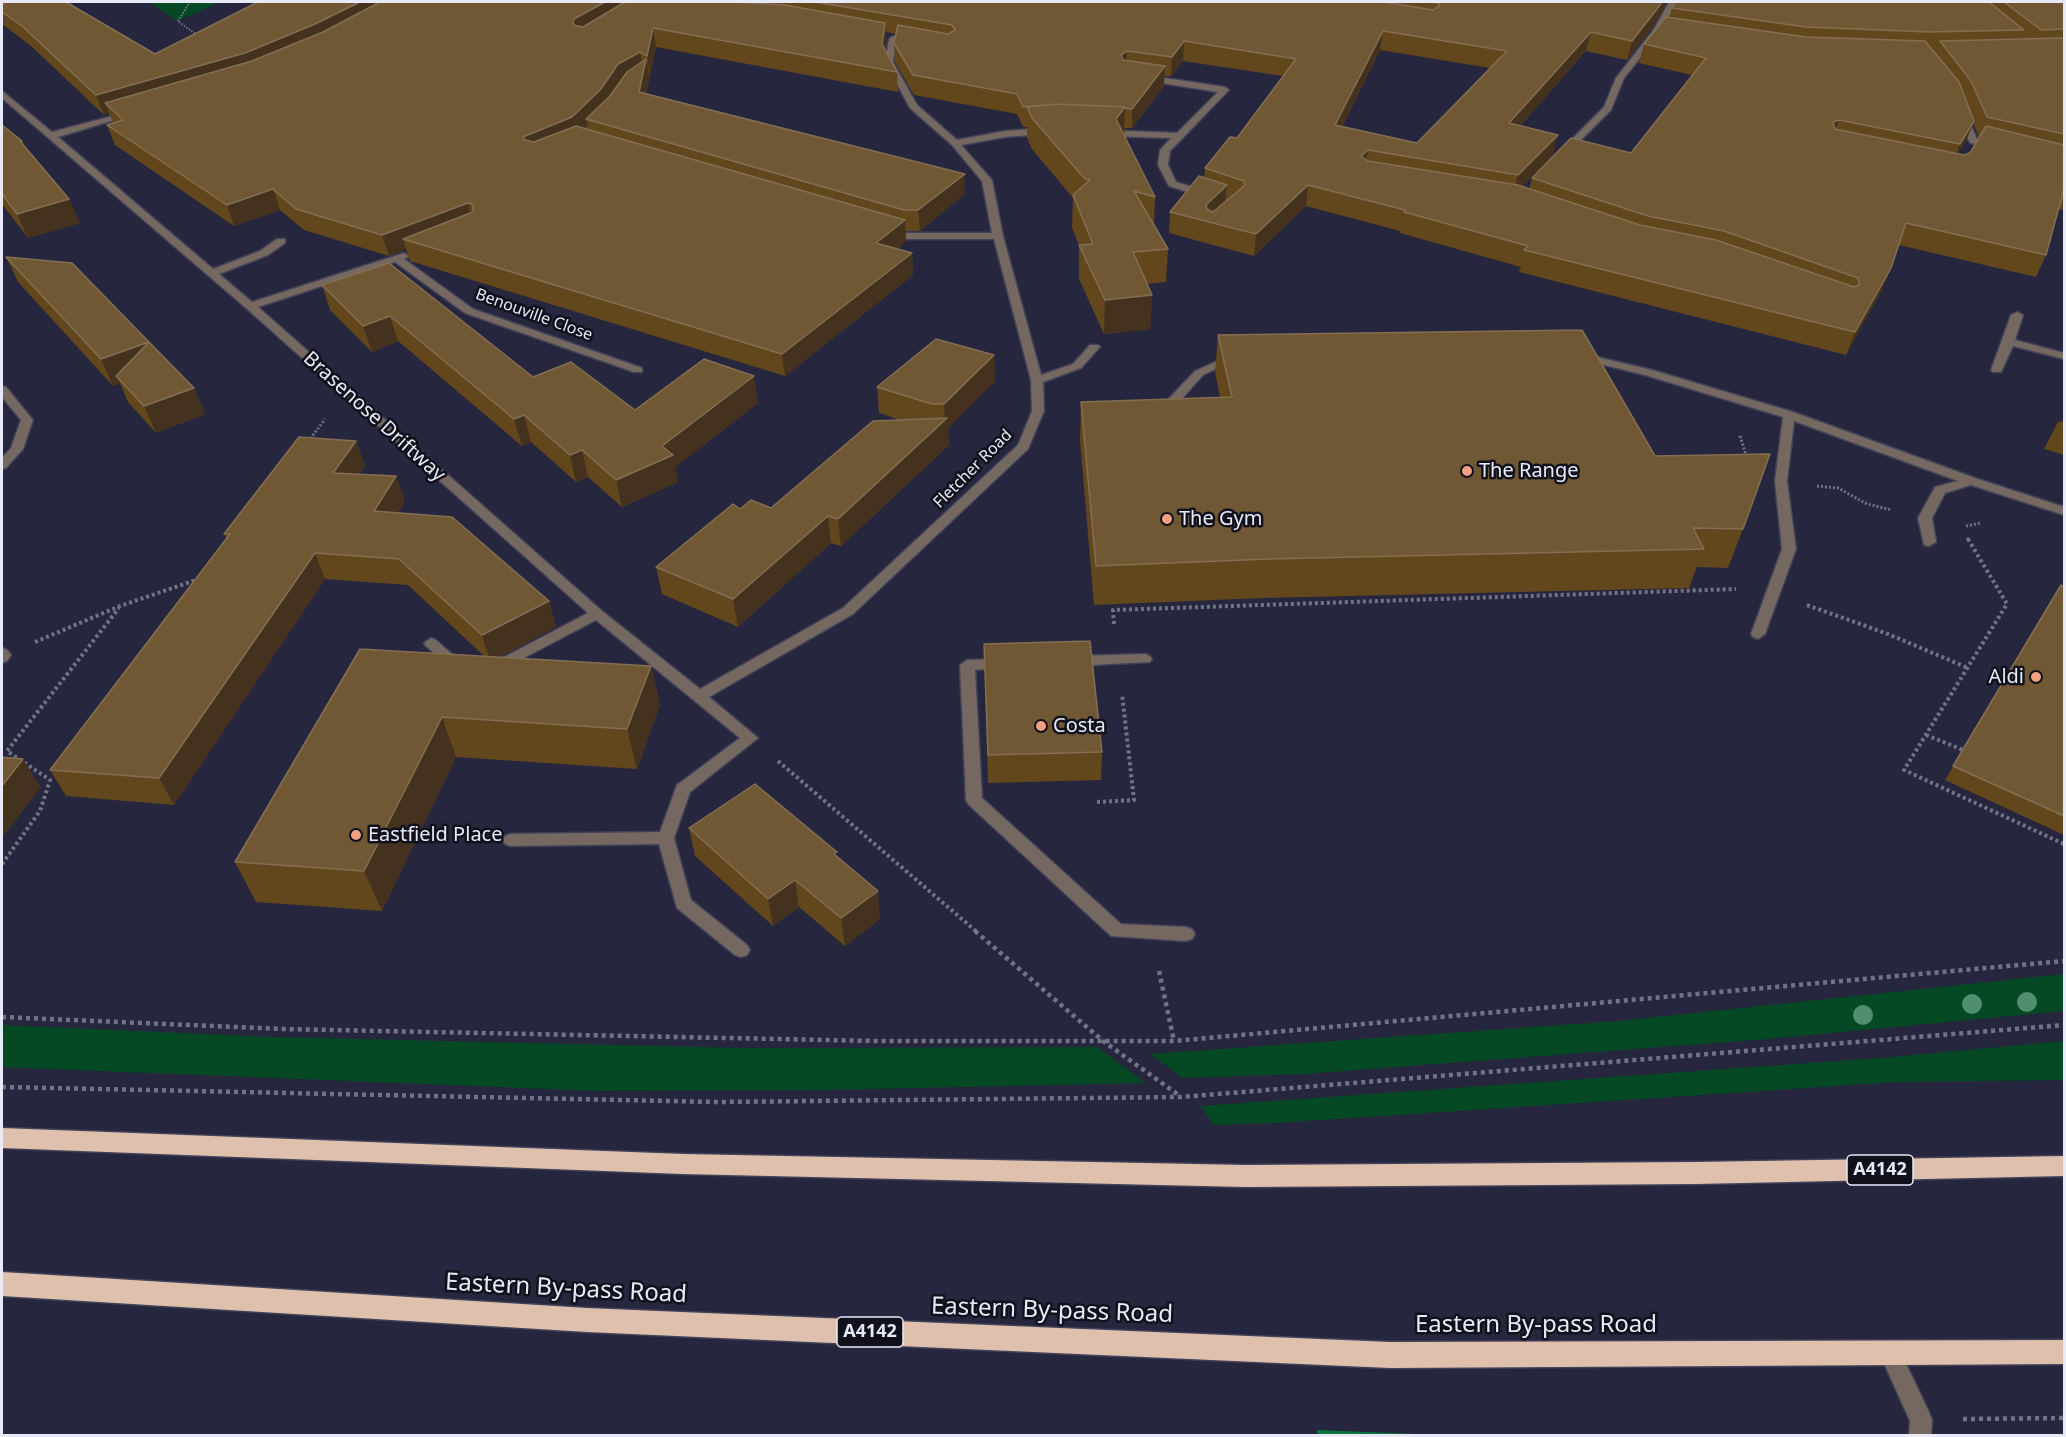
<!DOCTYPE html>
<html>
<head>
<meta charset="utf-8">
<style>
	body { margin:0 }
	#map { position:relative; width:2066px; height:1437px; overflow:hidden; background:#26263e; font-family:"Noto Sans",sans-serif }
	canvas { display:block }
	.frame { position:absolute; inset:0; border:3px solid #e8eafa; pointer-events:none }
</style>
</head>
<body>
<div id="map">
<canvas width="2066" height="1437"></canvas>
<div class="frame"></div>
</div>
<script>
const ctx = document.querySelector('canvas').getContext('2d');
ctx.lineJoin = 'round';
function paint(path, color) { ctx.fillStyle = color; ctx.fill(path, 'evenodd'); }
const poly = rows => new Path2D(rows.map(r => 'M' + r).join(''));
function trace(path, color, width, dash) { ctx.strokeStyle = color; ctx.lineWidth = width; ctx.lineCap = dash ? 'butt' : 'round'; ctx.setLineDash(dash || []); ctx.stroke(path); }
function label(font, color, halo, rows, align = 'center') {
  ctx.font = font + ' "Noto Sans",sans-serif'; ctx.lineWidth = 5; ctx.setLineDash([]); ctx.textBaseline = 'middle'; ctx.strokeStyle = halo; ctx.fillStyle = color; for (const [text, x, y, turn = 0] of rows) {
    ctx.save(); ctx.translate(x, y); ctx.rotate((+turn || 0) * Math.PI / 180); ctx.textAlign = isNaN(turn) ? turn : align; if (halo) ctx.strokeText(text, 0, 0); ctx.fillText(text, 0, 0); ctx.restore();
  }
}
paint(poly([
	[149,2,220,2,178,21],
	[2064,974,2064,1011,1768,1039,1304,1074,1183,1078,1150,1054,1618,1021],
	[2,1025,273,1037,744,1048,1097,1047,1146,1083,822,1090,598,1091,2,1067],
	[2064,1041,2064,1080,1898,1082,1276,1123,1213,1125,1201,1106,1881,1058]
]), '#054924');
paint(poly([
	[1317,1430,1441,1435,1318,1436]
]), '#0b733c');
const minor = poly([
	[1669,2,1677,2,1661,32,1624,78,1611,110,1566,155,1560,155,1560,151,1604,107,1616,78,1654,29,1669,2],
	[893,36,897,39,893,62,917,105,957,140,1005,131,1046,128,1051,131,1046,134,1005,137,961,145,992,180,1003,236,1041,375,1073,364,1090,345,1098,345,1100,347,1081,368,1043,382,1044,411,1028,449,853,614,709,697,758,738,690,792,674,838,691,900,747,945,750,950,747,955,741,957,735,955,677,908,659,844,511,846,505,844,503,840,505,836,511,834,660,832,677,785,740,738,596,620,501,670,491,670,489,667,491,664,588,613,246,308,2,98,2,91,52,132,131,111,131,115,58,137,213,269,260,251,277,239,285,239,285,243,268,255,219,274,252,302,404,253,409,256,404,259,473,309,642,368,642,372,634,372,465,313,395,262,258,307,602,611,700,689,843,608,1018,445,1032,411,1031,380,994,239,904,239,883,231,888,228,905,233,992,233,982,181,952,145,910,108,885,62,889,39,893,36],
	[1145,75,1225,87,1229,90,1170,151,1168,165,1176,182,1240,202,1241,204,1233,213,1224,211,1229,205,1169,186,1158,165,1160,150,1171,138,1106,136,1101,133,1106,130,1177,133,1218,92,1142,80,1141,78,1145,75],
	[1959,113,1965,113,1977,139,1998,144,1998,148,1970,143,1957,115,1959,113],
	[2017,312,2023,315,2015,340,2064,353,2064,359,2013,346,2001,372,1993,372,1991,370,2011,315,2017,312],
	[1580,353,1652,370,1793,412,1975,478,2064,507,2064,515,1971,485,1945,493,1932,518,1936,542,1929,546,1924,545,1918,518,1935,487,1958,481,1794,421,1787,481,1796,549,1765,634,1758,639,1753,637,1751,634,1782,549,1775,481,1783,417,1645,375,1576,358,1576,354,1580,353],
	[1233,354,1239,357,1237,359,1203,375,1170,412,1162,412,1162,406,1195,371,1233,354],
	[2,386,6,387,33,420,23,449,6,468,2,469,2,458,11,448,21,420,2,397,2,386],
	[431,638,436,640,463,664,465,667,463,670,453,670,426,646,424,643,431,638],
	[2,648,7,650,11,655,7,661,2,663,2,648],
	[1145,654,1150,656,1152,659,1150,662,1073,666,1066,661,1073,656,1145,654],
	[1004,659,1011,664,1009,667,975,670,982,798,1121,924,1186,927,1192,929,1195,934,1192,939,1186,941,1111,936,968,804,966,800,960,665,967,660,1004,659],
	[1890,1342,1897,1345,1929,1412,1932,1420,1931,1436,1909,1436,1910,1421,1879,1352,1883,1345,1890,1342]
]);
const highway = poly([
	[2,1128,683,1154,1246,1165,1696,1162,2064,1156,2064,1176,1696,1184,1246,1187,683,1174,2,1148,2,1128],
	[2,1272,587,1308,1390,1342,2064,1340,2064,1364,1390,1368,587,1332,2,1296,2,1272]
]);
trace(minor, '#414158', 3);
trace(highway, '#414158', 3);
trace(poly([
	[190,2,178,21,198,36]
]), '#737388', 2, [1.5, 1.5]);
trace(poly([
	[1740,436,1746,455],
	[308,442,325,419],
	[1817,486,1838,488,1867,504,1892,510],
	[1966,526,1981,523],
	[1967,538,1969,540]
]), '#737388', 3, [2, 2]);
trace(poly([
	[1968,539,2007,604,1904,770,2064,844],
	[1807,605,1888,634,1968,668],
	[1114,624,1113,610,1736,589],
	[35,642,120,606,196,580],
	[1926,735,1963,750],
	[778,761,977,932],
	[1097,802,1134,800,1122,694],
	[2,864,40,811,50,780,7,751,119,608]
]), '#737388', 4, [3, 3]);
trace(poly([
	[975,931,1103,1041,1180,1096],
	[1159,971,1174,1041],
	[2,1017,283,1029,876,1041,1174,1041,2064,961],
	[2,1087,717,1102,1181,1097,2064,1025],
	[1963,1419,2064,1418]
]), '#737388', 4.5, [4, 4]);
paint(minor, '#756861');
paint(highway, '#dfc0ad');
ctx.fillStyle = '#4f8e6f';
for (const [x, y] of [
	[2027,1002],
	[1972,1004],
	[1863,1015]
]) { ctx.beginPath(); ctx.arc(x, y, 10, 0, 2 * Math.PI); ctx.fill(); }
paint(poly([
	[2,2,155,54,258,2,1668,2,1652,28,1627,60,1586,51,1520,126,1553,155,1522,187,1529,189,1532,178,1631,153,1692,75,1639,63,1644,44,1669,17,1672,8,1675,2,2064,2,2064,210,2059,209,2046,255,2036,277,1899,245,1882,290,1846,355,1519,272,1521,267,1400,233,1400,231,1306,206,1254,256,1169,233,1170,212,1204,178,1205,168,1237,138,1283,76,1183,61,1171,76,1164,76,1164,86,1132,128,1125,128,1124,135,1155,197,1154,224,1168,249,1166,282,1147,284,1152,295,1150,329,1104,334,1079,279,1079,245,1072,228,1073,198,1032,149,1027,138,1027,127,1023,127,1017,114,914,95,895,62,894,43,896,34,886,32,886,42,885,50,897,72,898,92,656,47,650,75,649,75,650,78,646,94,965,174,965,194,920,231,906,231,906,241,897,249,912,253,913,275,785,376,410,261,406,249,389,256,304,230,280,210,234,226,115,145,107,125,113,123,109,113,104,115,30,45,2,24],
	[1380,50,1490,68,1417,143,1342,127],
	[1973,123,1979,137,1970,153,1964,155,1958,153,1966,141],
	[2,125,22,141,25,147,69,199,80,223,28,238,2,204],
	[6,257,194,388,205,414,156,433,128,402,120,383,113,386,18,282],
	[322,285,533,377,635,410,758,403,675,467,678,482,622,507,588,477,576,482,531,442,522,446,398,341,372,352,330,310],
	[1218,335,1655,456,1743,529,1728,568,1697,567,1689,588,1264,598,1094,605,1080,440,1081,402,1220,397,1215,372],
	[994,355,995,381,948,428,949,445,841,546,831,543,738,627,662,594,656,567,740,509,771,508,900,420,879,413,877,387],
	[2064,421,2064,455,2044,449,2058,422],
	[356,441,365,466,359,474,405,501,398,513,549,601,556,627,499,657,651,666,660,705,637,769,456,757,382,911,256,902,235,862,484,656,408,585,325,579,174,805,66,796,50,770,226,538,224,534],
	[2061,585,2064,587,2064,835,1945,780],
	[984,644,1102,752,1101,780,988,783],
	[689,828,838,857,880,919,845,946,799,907,773,926,695,856]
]), '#62461c');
paint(poly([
	[360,2,400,2,321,43,105,103,109,113,104,115,96,95],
	[605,2,636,2,577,44,573,25,574,19],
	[1662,2,1668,2,1652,28,1627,60,1632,41],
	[885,23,886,42,883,63,882,44],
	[653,28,656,47,650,75,647,56],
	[1383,31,1380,50,1332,146,1335,125],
	[1591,32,1586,51,1505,143,1509,123],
	[1184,41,1183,61,1171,76,1172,57],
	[1127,51,1126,70,1121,55],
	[640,52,643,71,604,109,586,119,588,125,576,137,528,157,523,137,618,64],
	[646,59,650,78,642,111,639,92],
	[1165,66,1164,86,1132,128,1132,109],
	[1125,107,1124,138,1116,119],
	[1839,120,1831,140,1833,122],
	[1974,121,1966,141,1952,164,1960,144],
	[1558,135,1553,155,1513,196,1518,175],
	[1368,150,1365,171,1361,156],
	[965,174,965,194,920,231,918,210],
	[1227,185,1225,206,1209,222,1206,205],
	[1308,185,1306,206,1254,256,1256,234],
	[273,189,280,210,234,226,227,205],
	[69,199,80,223,28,238,17,214],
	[468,203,473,224,403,239,406,249,389,256,382,235],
	[905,220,906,241,877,264,876,243],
	[912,253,913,275,785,376,782,354],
	[1891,268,1882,290,1846,355,1855,332],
	[1152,295,1150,329,1104,334,1105,300],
	[390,316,398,341,372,352,363,326],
	[149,342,116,376,120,383,113,386,101,359],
	[994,355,995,381,948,428,949,445,841,546,838,519,945,421,944,404],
	[754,376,758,403,675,467,678,482,622,507,616,480,662,446],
	[194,388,205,414,156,433,144,406],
	[524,415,531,442,522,446,514,419],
	[356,441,365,466,342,498,333,473],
	[582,450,588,477,576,482,570,455],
	[396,476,405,501,383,537,374,511],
	[828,516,831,543,738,627,733,599],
	[315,553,325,579,174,805,159,778],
	[549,601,556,627,490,661,482,635],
	[651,666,660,705,637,769,627,729],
	[442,717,456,757,382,911,364,871],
	[23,759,41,787,2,838,2,786],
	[795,880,799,907,773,926,768,899],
	[878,891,880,919,845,946,841,918]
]), '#44321f');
const building = poly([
	[2,2,66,2,155,54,258,2,360,2,315,24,245,53,96,95,22,26,2,12,2,2],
	[380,2,605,2,574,19,573,25,583,27,625,2,736,2,785,5,885,23,882,44,897,72,653,28,647,56,640,52,618,64,601,89,572,117,523,137,525,140,534,142,576,126,905,220,876,243,912,253,782,354,403,239,473,212,473,204,468,203,382,235,296,209,273,189,227,205,107,125,123,120,105,103,252,61,323,32,380,2],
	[815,2,1384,2,1433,10,1439,6,1438,3,1428,2,1662,2,1657,9,1632,41,1591,32,1509,123,1558,135,1518,175,1368,150,1361,156,1368,161,1518,185,1640,225,1716,240,1854,287,1859,285,1858,278,1724,231,1648,216,1532,178,1571,138,1631,153,1706,58,1644,44,1666,17,1806,37,1925,41,1959,82,1974,121,1960,144,1839,120,1833,122,1835,129,1964,155,1970,153,1986,126,2064,145,2064,189,2046,255,1906,223,1891,268,1855,332,1524,250,1528,246,1404,212,1405,210,1308,185,1256,234,1170,212,1199,176,1227,185,1206,205,1207,209,1213,212,1245,185,1244,181,1205,168,1230,137,1237,138,1296,59,1184,41,1172,57,1127,51,1121,55,1123,60,1165,66,1132,109,1125,108,1125,107,1057,104,1023,107,1017,94,913,75,894,43,898,25,948,34,955,30,952,25,815,2],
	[1383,31,1507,51,1417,143,1335,125,1383,31],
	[1675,2,1989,2,2024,30,1929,32,1806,27,1672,8,1675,2],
	[2004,2,2064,2,2064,29,2041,30,2004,2],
	[2064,38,2064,134,1987,117,1971,81,1940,41,2064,38],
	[646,59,639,92,965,174,918,210,904,210,586,119,610,96,627,72,646,59],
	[1057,104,1125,107,1116,119,1155,197,1134,191,1168,249,1133,252,1152,295,1105,300,1079,245,1093,244,1073,195,1090,180,1085,179,1032,118,1027,107,1057,104],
	[2,125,22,141,20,141,69,199,17,214,2,194,2,125],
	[6,257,72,263,149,342,101,359,6,257],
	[389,263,533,377,571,362,635,410,704,359,754,376,662,446,673,455,616,480,582,450,570,455,524,415,514,419,390,316,363,326,322,285,389,263],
	[1582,330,1655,456,1770,454,1743,529,1693,528,1704,549,1269,559,1096,566,1081,402,1232,397,1218,335,1582,330],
	[936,339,994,355,944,404,932,404,877,387,936,339],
	[149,342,194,388,144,406,116,376,149,342],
	[947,418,838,519,828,516,733,599,656,567,733,504,740,509,751,500,771,508,873,421,947,418],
	[299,437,356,441,333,473,396,476,374,511,452,517,549,601,482,635,399,559,315,553,159,778,50,770,230,534,224,534,299,437],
	[2061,585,2064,587,2064,816,1953,766,2061,585],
	[1090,641,1102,752,988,755,984,644,1090,641],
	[360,649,651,666,627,729,442,717,364,871,235,862,360,649],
	[2,757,23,759,2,786,2,757],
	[755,784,837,852,834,854,878,891,841,918,795,880,768,899,689,828,755,784]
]);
paint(building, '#705834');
trace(building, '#836f53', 1.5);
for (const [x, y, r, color] of [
	[1467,471,6,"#f39f82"],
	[1167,519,6,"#f39f82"],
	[2036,677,6,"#f39f82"],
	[1041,726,6,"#f39f82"],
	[356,835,6,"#f39f82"]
]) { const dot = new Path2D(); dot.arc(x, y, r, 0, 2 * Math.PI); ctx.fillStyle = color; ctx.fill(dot); trace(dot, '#10111b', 2); }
label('16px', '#e8eafa', '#10111b', [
	["Benouville Close",534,315,20],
	["Fletcher Road",973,469,-45]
]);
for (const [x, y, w] of [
	[1880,1170,66],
	[870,1332,66]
]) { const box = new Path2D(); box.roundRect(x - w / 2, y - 15, w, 30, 4.5); ctx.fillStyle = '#10111b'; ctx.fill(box); trace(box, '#e8eafa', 1.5); }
label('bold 18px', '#e8eafa', null, [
	["A4142",1880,1170],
	["A4142",870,1332]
]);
label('20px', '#e8eafa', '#10111b', [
	["Brasenose Driftway",374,417,42]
]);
label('20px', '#e8eafa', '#10111b', [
	["The Range",1479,471],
	["The Gym",1179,519],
	["Aldi",2024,677,"right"],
	["Costa",1053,726],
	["Eastfield Place",368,835]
], 'left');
label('24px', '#e8eafa', '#10111b', [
	["Eastern By-pass Road",566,1289,3],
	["Eastern By-pass Road",1052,1311,2],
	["Eastern By-pass Road",1536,1325]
]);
</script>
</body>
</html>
